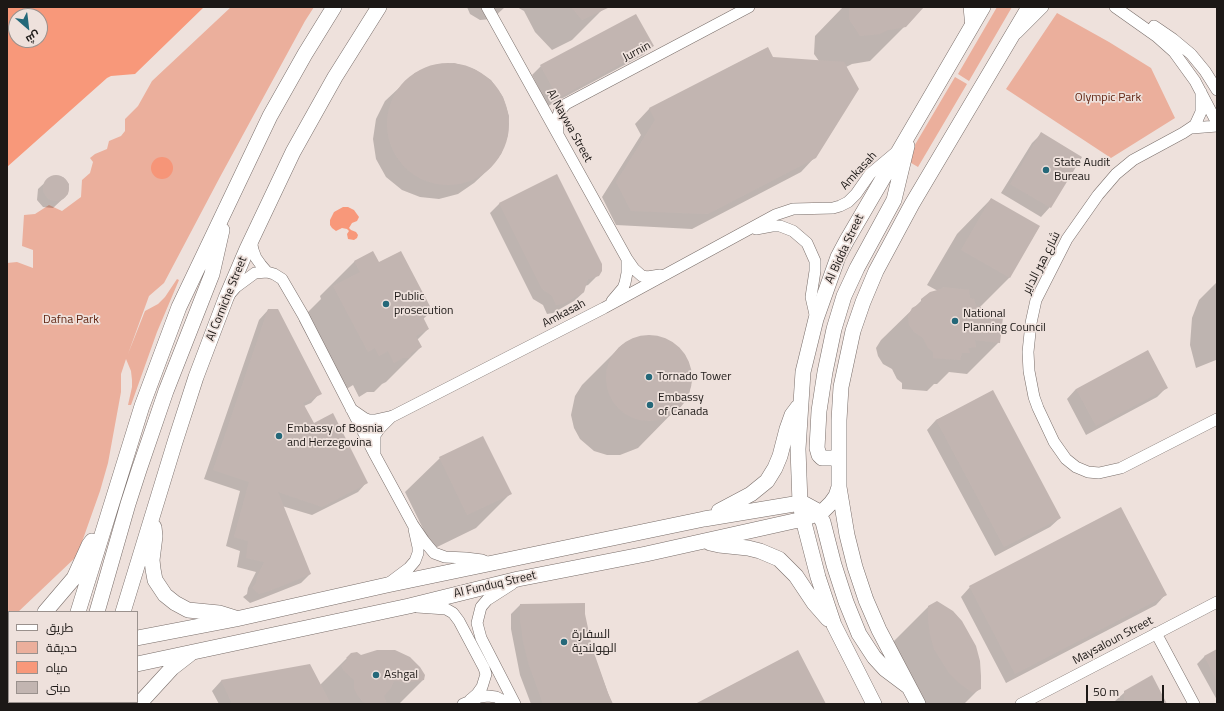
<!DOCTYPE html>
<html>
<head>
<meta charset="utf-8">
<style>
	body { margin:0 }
	#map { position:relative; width:1224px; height:711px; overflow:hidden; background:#eee1dc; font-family:"Titillium Web",Cairo,sans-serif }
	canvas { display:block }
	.frame { position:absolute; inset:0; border:8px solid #1c1816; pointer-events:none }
	.legend { position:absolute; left:8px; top:611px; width:130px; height:92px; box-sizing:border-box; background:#eee1dc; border:1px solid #9a918d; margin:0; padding:5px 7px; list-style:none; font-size:12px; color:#1c1816 }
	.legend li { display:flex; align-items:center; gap:8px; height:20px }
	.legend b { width:20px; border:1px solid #9a918d }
	.north { position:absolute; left:8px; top:8px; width:40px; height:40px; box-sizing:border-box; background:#eee1dc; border:1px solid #9a918d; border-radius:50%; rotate:152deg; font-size:11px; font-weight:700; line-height:16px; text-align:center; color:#1c1816 }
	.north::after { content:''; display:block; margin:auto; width:14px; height:18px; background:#246879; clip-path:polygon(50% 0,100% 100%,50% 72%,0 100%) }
	.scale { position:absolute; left:1086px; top:685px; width:78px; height:18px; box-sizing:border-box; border:2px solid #1c1816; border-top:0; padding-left:5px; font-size:12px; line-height:14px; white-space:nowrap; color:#1c1816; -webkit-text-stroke:3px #eee1dc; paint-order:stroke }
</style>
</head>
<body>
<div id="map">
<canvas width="1224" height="711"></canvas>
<div class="frame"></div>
<ul class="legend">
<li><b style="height:5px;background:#fff"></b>طريق</li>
<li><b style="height:11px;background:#ebaf9c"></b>حديقة</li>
<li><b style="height:11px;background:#f8987a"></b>مياه</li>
<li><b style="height:11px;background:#c2b5b1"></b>مبنى</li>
</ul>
<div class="north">ش</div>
<div class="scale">50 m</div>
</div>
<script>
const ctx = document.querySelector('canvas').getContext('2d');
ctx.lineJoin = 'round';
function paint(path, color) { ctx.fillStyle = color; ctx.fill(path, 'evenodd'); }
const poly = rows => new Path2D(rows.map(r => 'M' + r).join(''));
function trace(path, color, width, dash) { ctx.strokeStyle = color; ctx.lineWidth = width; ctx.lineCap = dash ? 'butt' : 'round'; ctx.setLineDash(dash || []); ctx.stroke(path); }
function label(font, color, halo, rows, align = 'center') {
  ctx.font = font + ' "Titillium Web",Cairo,sans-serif'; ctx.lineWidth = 3.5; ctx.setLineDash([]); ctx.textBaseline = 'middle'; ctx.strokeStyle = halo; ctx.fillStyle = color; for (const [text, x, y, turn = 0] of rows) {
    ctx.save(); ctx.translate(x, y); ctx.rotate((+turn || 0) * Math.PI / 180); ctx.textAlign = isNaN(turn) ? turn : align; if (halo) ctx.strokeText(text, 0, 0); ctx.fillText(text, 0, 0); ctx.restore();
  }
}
paint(poly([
	[231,7,314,7,305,21,220,177,164,283,149,296,128,354,145,311,158,304,165,297,177,279,179,280,157,332,131,405,128,405,132,387,132,380,131,371,126,359,121,374,121,392,108,463,100,491,77,556,18,612,9,612,9,633,7,636,7,263,17,262,33,268,33,250,22,246,24,215,35,214,49,205,62,211,81,197,82,180,90,173,93,162,90,158,95,154,107,149,109,141,121,136,125,131,125,119,138,106,152,81],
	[997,7,1012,7,969,81,958,74],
	[1057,13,1109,42,1151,68,1175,118,1111,158,1006,89],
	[955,77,967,84,918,167,906,160]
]), '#ebaf9c');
paint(poly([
	'151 168a11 11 0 1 1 22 0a11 11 0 1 1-22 0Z'
]), '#f69578');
paint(poly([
	[7,7,204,7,135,74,111,76,107,78,7,167],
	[16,16,40,16,40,40,16,40],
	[343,207,348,207,354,210,359,217,357,221,352,223,349,228,351,230,356,232,358,235,357,238,354,240,348,239,347,234,349,231,347,229,342,228,336,231,332,228,330,225,330,220,334,212]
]), '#f8987a');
paint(poly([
	[467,7,505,7,492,19,480,20,470,14],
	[517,7,601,7,602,10,572,40,552,50,535,32,524,11],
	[843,7,922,7,905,26,870,61,852,64,846,67,815,157,801,172,692,229,616,225,602,197,641,135,635,124,649,109,767,48,772,58,819,61,814,54,815,36],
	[653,46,643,55,548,106,532,75,541,66],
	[454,63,474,69,491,80,503,97,509,116,508,135,501,154,489,169,474,183,458,194,439,199,420,197,402,190,386,177,376,159,373,139,376,119,385,101,415,73,434,65],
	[1041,134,1080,157,1050,207,1041,217,1001,193,1032,143],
	[557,175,598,275,588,285,585,286,584,292,574,301,553,313,547,314,543,305,533,299,490,213,499,204],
	[52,176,63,177,69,184,68,194,53,208,43,207,37,200,38,189],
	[991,199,1039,227,1009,278,980,307,979,315,999,342,967,374,949,372,937,384,934,384,927,391,902,389,902,383,897,379,892,369,883,364,878,356,876,348,881,340,922,300,938,291,927,285,957,234],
	[372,253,379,264,432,311,423,319,428,329,417,340,421,347,386,382,382,384,374,392,367,392,359,397,353,385,345,390,334,386,299,321,321,299,320,296,354,262],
	[1217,282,1217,362,1216,360,1196,368,1190,345,1192,318,1199,300],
	[268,310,320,393,311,403,304,406,313,424,367,482,358,492,312,515,282,506,310,574,301,583,258,600,250,603,243,597,247,594,248,588,256,572,237,567,240,551,226,546,240,491,204,479,259,320],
	[653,336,671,342,685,355,690,367,692,380,689,393,686,399,638,448,620,455,607,455,594,451,580,439,574,428,571,415,575,396,582,385,622,345,640,337],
	[1167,387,1157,397,1086,435,1067,399,1076,389],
	[993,392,1060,518,1050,527,995,556,927,430,936,420],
	[440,458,510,494,476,528,433,549,405,492],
	[970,587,1165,595,1156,605,1006,683,961,597],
	[520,605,584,614,591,647,612,704,531,704,520,675,511,629,511,614],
	[929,606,980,688,964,704,912,704,894,654,894,641],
	[1217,650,1217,700,1197,664,1204,657],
	[351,654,361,656,423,680,399,704,219,704,212,691,221,681,309,665,320,685],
	[1125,692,1166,704,1115,704,1115,701]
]), '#0003');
paint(poly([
	[571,7,610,7,582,20],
	[849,7,924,7,906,27,888,30,880,34,860,36,849,19],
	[636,14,654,46,558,98,540,65],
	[768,47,773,57,844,62,859,89,816,158,708,214,631,211,616,182,655,120,649,108],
	'387 124a61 61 0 1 1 122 0a61 61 0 1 1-122 0Z',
	[1041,132,1082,157,1051,208,1010,184],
	[557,174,602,264,602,271,599,276,588,279,584,292,563,304,556,305,552,296,542,289,499,203],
	'43 188a13 13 0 1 1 26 0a13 13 0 1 1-26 0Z',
	[991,198,1040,226,1010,278,961,250],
	[373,251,379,262,401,251,433,312,423,317,429,329,416,336,422,347,411,353,410,358,403,358,394,363,388,351,379,356,375,348,368,352,333,286,360,272,354,261],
	[943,287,969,290,970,298,974,299,976,306,981,307,980,314,1003,317,1000,343,975,340,976,347,968,348,970,353,962,353,960,360,933,358,933,352,928,348,923,338,914,332,909,325,908,316,912,308,921,303,921,299,930,292,941,289],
	[268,309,278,309,322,394,303,403,314,423,333,413,368,483,322,507,278,492,311,574,269,591,259,594,252,588,256,583,257,577,264,562,246,558,248,541,234,537,249,482,213,470],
	'606 378a43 43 0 1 1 86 0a43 43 0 1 1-86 0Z',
	[1148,350,1168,388,1096,426,1076,389],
	[993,390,1061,518,1004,547,936,420],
	[483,436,512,494,467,515,439,457],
	[1121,507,1167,595,1015,674,969,586],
	[937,601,953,611,962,621,976,646,980,661,981,676,981,689,973,693,959,683,949,673,934,649,930,634,928,619,928,606],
	[585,603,585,614,592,647,608,693,613,704,543,704,529,665,523,641,520,619,520,604],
	[1217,649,1217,681,1204,656],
	[377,650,395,650,410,657,420,667,425,675,424,680,410,682,394,681,391,688,384,696,387,704,369,704,363,702,358,696,354,688,354,680,344,671,341,666,348,659,346,658,351,653,357,652,361,655],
	[798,650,826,704,695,704],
	[310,664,331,704,232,704,221,680],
	[1152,675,1167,704,1124,704,1124,691]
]), '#c2b5b1');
const street = poly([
	[487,7,627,259,634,269,642,276,647,277,660,275],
	[969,7,971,27],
	[1115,7,1156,36,1174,52,1195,81,1217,123],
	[1154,26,1173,39,1191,54,1205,71,1217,90],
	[1017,33,1043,7],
	[1201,92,1201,112,1195,125,1183,133,1133,160,1116,174,1098,195,1067,239,1036,300,1031,323,1028,352,1029,371,1034,397,1038,408,1054,442,1066,459,1076,467,1088,472,1099,473,1121,468,1217,419],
	[1192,128,1217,126],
	[558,132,557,120,559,112,566,104,749,7],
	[756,229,772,226,780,226,793,231,807,243,815,261,815,271,811,297,816,319],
	[251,240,253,250,256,258,261,265,267,272],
	[229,295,236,287,255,273,267,272,274,274,282,279,303,315,375,455,413,525,424,541,434,553,445,557,466,558,482,560,489,563],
	[612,301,623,288,625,283,627,273,627,259],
	[351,409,364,418,369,420,375,420,393,416,604,308,775,215,793,209,833,208,840,206,848,202,856,194,870,174,895,153],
	[375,453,375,435,380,428,392,416],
	[389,583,409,568,415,561,418,553,418,547,414,529],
	[512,584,487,600,481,607,477,623,481,638,515,704],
	[417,607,446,609,453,613,459,621,484,668,486,674,482,687,477,694,470,700],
	[1156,633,1194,704],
	[7,663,9,662],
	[7,688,9,687],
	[463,704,480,697,488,696,496,697,502,700,506,704],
	[1021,704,1217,602]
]);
const secondary = poly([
	[838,458,822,458,819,455,817,448,819,411,825,372,834,329,844,296,857,268,894,200,907,146],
	[719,511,751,494,767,481,775,468,780,456,787,429,792,415,798,407],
	[154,527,155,536,152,560,153,569,155,580,165,595,175,603,188,610,219,613,235,618],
	[710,543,719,545,748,548,760,551,779,559,796,576,814,603,828,619],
	[45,612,74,578,89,545,92,541],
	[78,612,142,406,179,307,270,116,305,54,334,7],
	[97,612,128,504,139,470,166,391,212,274,222,230],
	[123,612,175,442,196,377,226,298,247,249,293,152,335,77,379,7],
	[137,638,236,619,387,585,704,519,800,503,805,504,816,510,823,522,834,565,846,602,859,634,874,657,885,669,909,687],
	[7,651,9,649],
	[137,664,409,606,518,579,646,554,803,519,822,512,831,503,836,496,839,487],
	[7,698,9,698],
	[20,702,23,704],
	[49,704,49,702],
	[76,704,77,702],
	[94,704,95,702],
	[139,704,172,668,190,654],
	[874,704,834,625,818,577,803,519,800,503,798,449,803,372,816,319,838,257,847,240,983,7],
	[918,704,879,630,866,600,855,567,847,535,839,487,839,420,841,387,853,331,863,302,876,271,912,204,1029,7]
]);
trace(street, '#796e6a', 12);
trace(secondary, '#796e6a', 16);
trace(street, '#fff', 11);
trace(secondary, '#fff', 15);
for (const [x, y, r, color] of [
	[1046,170,4,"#246879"],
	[386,304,4,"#246879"],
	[955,321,4,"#246879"],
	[649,377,4,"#246879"],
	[650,405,4,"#246879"],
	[279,436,4,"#246879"],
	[564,642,4,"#246879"],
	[376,675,4,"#246879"]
]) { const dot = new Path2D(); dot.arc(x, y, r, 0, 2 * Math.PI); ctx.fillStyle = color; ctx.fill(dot); trace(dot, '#eee1dc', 1.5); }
label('12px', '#1c1816', '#eee1dc', [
	["Jurnin",637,52,-28],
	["Al Naywa Street",569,126,61],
	["Amkasah",859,171,-47],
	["Al Bidda Street",845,249,-65],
	["شارع هير الداير",1042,263,-63],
	["Al Corniche Street",227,299,-68],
	["Amkasah",564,314,-28],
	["Al Funduq Street",495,585,-13],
	["Maysaloun Street",1113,641,-28]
]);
label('12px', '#622613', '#eee1dc', [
	["Olympic Park",1108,98],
	["Dafna Park",71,320]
]);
label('12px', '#1c1816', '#eee1dc', [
	["State Audit",1054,163],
	["Bureau",1054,177],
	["Public",394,297],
	["prosecution",394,311],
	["National",963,314],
	["Planning Council",963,328],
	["Tornado Tower",657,377],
	["Embassy",658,398],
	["of Canada",658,412],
	["Embassy of Bosnia",287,429],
	["and Herzegovina",287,443],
	["السفارة",572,635],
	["الهولندية",572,649],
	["Ashgal",384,675]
], 'left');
</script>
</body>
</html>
